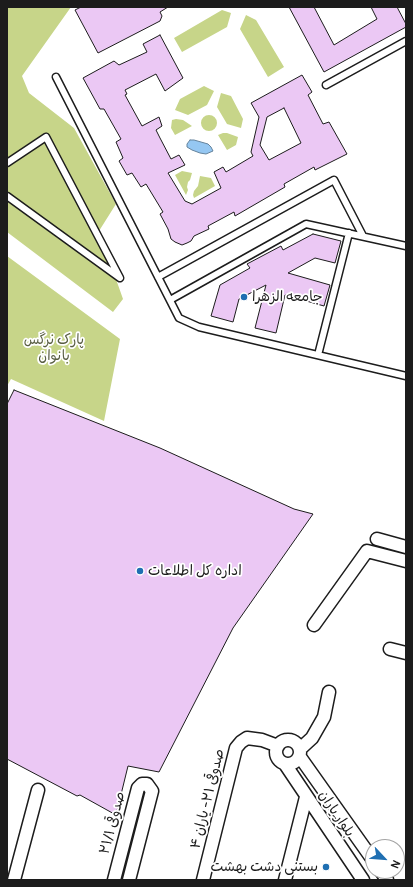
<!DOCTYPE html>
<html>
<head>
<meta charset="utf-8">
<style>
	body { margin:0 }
	#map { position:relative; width:413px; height:887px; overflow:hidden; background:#fff; font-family:Pangolin,sans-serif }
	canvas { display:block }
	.frame { position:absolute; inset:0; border:8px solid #1c1c1c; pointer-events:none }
	.north { position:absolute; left:365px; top:839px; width:40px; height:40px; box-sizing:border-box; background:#fff; border:1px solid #a4a4a4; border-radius:50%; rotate:116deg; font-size:11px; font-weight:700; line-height:16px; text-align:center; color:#1c1c1c }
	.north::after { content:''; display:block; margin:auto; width:14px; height:18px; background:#1f6fb2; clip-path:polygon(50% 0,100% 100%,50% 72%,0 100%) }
</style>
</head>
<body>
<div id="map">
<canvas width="413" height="887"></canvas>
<div class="frame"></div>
<div class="north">N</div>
</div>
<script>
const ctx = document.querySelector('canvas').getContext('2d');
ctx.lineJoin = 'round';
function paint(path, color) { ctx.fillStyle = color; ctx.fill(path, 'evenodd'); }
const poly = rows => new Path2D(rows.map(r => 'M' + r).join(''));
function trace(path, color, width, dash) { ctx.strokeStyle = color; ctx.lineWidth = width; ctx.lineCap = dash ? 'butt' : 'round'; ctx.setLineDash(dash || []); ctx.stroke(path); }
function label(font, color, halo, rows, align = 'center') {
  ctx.font = font + ' Pangolin,"Playpen Sans Arabic",sans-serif'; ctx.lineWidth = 3.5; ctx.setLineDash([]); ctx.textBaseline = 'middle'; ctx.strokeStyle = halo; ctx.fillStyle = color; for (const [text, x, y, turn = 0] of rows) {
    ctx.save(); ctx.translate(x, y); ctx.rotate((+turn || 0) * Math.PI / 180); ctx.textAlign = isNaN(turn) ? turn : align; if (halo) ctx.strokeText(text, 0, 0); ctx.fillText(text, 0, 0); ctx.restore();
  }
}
paint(poly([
	[7,7,71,7,22,76,29,93,74,128,116,204,99,231,123,299,113,312,7,232],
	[222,10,231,13,227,27,182,52,174,38],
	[246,15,256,20,284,67,268,77,240,29],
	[204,86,214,91,207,105,188,115,175,110,180,99],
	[221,93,231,96,243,119,241,128,227,124,217,107],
	'201 123a8 8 0 1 1 16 0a8 8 0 1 1-16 0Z',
	[176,119,183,120,192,126,175,135,171,128,172,120],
	[223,133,227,133,238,137,236,145,227,150,218,135],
	[182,171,192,173,190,180,188,182,187,187,188,190,186,195,175,175],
	[200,176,211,178,215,186,194,198,193,195,194,191,198,186],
	[7,256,120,339,104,421,11,379,7,386]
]), '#c7d589');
const water = poly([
	[190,140,194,140,208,144,211,147,213,151,206,154,200,153,192,150,187,147,187,144,190,140]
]);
paint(water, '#95c7f2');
trace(water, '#65839c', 1);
const building = poly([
	[81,7,168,7,160,12,162,16,160,21,98,53,75,10,81,7],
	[289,7,314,7,334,45,377,19,371,7,397,7,406,24,406,27,324,72,289,7],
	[160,35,183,78,165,91,156,74,125,90,127,94,125,95,142,126,159,117,162,126,156,130,160,138,171,159,179,155,185,165,168,173,185,201,192,204,221,188,214,172,223,167,226,172,253,156,251,152,259,117,251,103,302,75,312,92,308,95,323,124,329,122,347,154,315,170,314,167,284,184,285,187,235,216,234,212,208,226,209,229,194,236,191,241,187,243,182,245,175,242,171,239,168,229,160,214,163,212,146,184,141,187,132,173,127,175,119,161,123,158,116,142,121,139,104,109,100,109,83,78,114,61,119,65,147,52,143,44,160,35],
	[284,108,301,143,269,160,260,145,267,117,284,108],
	[313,234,341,241,335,263,315,258,288,273,330,285,324,306,285,295,276,333,255,328,266,285,239,299,233,322,211,316,220,285,250,268,247,264,281,246,283,250,313,234],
	[14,390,160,448,294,509,313,514,233,628,159,772,128,766,116,815,80,795,77,796,7,759,7,404,14,390]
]);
paint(building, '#ebc8f4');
trace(building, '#1c1c1c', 1);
const lane = poly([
	[56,77,179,318,199,327,406,376],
	[326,85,406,41],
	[7,163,46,137,120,278,7,196],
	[158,277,334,180,363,236],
	[170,300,306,224,406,246],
	[318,355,349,233]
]);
const street = poly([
	[377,539,406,547],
	[314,625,367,551,406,561],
	[390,649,406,653],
	'276 752a12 12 0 1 1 24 0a12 12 0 1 1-24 0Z',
	[300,749,312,738,324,717,329,692],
	[300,757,373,860],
	[285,764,363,880],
	[381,871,387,880],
	[14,880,38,790],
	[114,880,138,788,142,784,147,784,152,791,129,880],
	[203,880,236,748,241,742,247,738,262,740,278,746],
	[285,880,306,797]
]);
trace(lane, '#1c1c1c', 9);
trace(street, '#1c1c1c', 15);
trace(lane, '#fff', 6);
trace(street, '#fff', 12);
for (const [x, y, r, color] of [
	[244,297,4,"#1f6fb2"],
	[140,571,4,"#1f6fb2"],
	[326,867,4,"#1f6fb2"]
]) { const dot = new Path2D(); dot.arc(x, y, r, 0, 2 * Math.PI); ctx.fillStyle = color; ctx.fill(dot); trace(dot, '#fff', 1.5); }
label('14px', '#1c1c1c', '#fff', [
	["جامعه الزهرا",252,297],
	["اداره کل اطلاعات",148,571],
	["بستنی دشت بهشت",318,867,"right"]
], 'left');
label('14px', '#585d42', '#fff', [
	["پارک نرگس",54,340],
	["بانوان",54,356]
]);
label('14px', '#1c1c1c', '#fff', [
	["صدوقی ۲۱- یاران ۴",208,799,-76],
	["بلوار یاران",336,814,56],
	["صدوقی ۲۱/۱",113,823,-75]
]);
</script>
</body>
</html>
